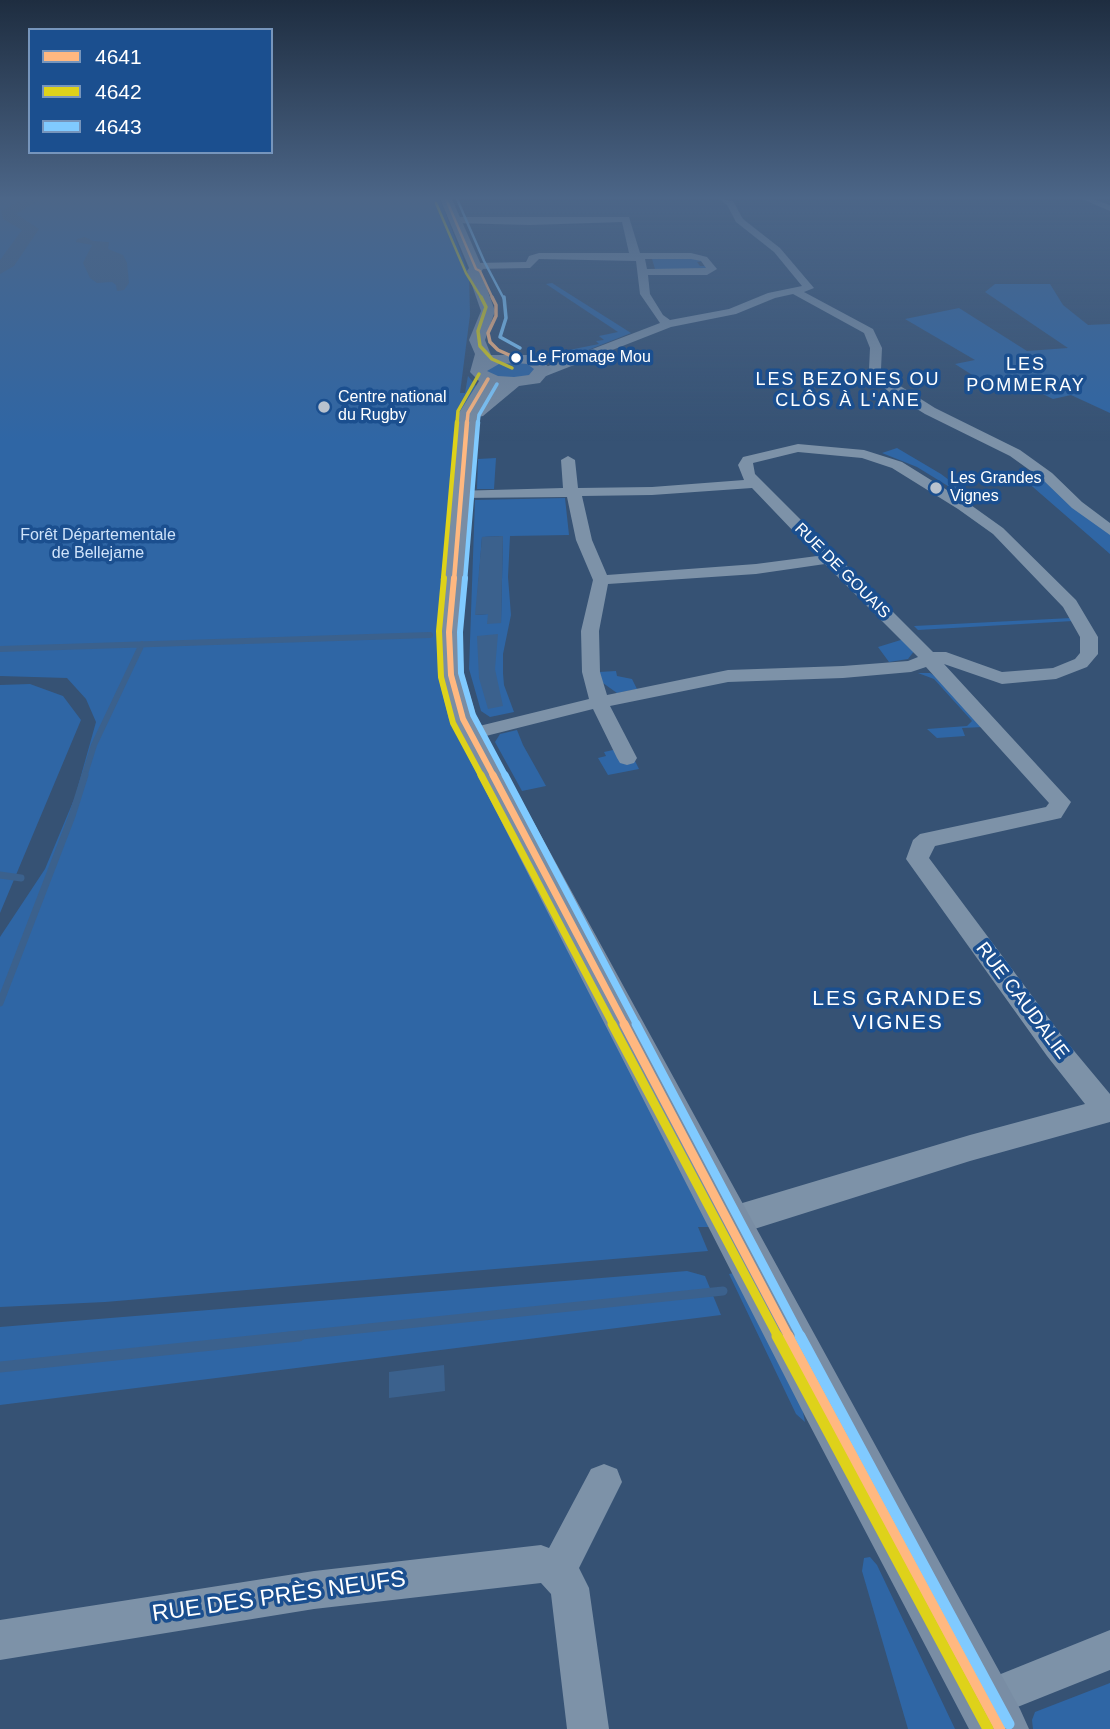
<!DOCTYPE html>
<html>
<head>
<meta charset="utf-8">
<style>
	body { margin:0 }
	#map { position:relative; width:1110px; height:1729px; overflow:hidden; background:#365274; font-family:Helvetica,sans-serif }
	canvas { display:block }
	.legend { position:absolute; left:28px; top:28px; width:245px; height:126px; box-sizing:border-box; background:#1b4f8f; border:2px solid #7695bc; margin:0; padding:9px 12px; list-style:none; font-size:21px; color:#fff }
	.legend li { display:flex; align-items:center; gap:14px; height:35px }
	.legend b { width:35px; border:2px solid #7695bc }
</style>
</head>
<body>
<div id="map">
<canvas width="1110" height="1729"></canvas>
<ul class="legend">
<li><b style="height:9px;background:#ffb880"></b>4641</li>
<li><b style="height:9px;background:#ded21a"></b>4642</li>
<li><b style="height:9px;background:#80caff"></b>4643</li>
</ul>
</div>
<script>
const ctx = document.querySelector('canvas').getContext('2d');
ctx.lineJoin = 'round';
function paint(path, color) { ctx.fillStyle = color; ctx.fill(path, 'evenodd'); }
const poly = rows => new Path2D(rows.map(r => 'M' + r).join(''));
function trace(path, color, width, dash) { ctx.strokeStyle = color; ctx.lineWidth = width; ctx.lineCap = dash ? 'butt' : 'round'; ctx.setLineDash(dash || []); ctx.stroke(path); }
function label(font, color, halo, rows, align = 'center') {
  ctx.font = font + ' Helvetica,sans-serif'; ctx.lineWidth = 7; ctx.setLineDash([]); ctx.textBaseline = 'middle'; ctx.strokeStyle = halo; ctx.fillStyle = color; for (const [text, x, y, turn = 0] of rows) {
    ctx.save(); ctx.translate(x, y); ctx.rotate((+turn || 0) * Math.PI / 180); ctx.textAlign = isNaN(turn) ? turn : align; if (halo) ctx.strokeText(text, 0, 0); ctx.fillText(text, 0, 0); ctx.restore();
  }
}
paint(poly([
	[0,199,440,199,469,274,470,315,460,393,465,393,468,376,477,387,440,660,709,1227,698,1227,708,1251,105,1302,0,1307,0,937,45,869,75,797,96,722,86,699,67,678,0,676],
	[691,258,704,261,697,262,700,266,708,266,710,269,648,269,655,269,652,259,647,259,649,258],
	[552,283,631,333,578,354,550,357,554,353,599,344,596,341,604,340,599,336,618,332,546,284],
	[995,284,1050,284,1063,305,1088,325,1110,324,1110,413,1071,395,1053,399,1013,379,988,385,955,364,975,360,905,319,959,308,1027,351,1068,348,985,292],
	[506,360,535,365,534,375,512,380,484,373,486,366],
	[897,448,941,474,973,498,969,499,917,467,882,453],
	[496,458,494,489,477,489,478,459],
	[1045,477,1110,532,1110,554,1026,481],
	[565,498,569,535,510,536,508,577,511,615,503,654,503,673,504,685,514,712,490,717,481,711,469,669,475,500],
	[502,536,503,536,501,623,489,614,476,615,482,537],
	[1071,618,1073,621,918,630,914,626],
	[904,639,915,650,908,659,889,662,878,647],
	[616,671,617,676,632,679,637,689,617,693,603,683,599,672],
	[918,673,930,673,938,678,983,727,962,728,965,736,937,738,927,729,967,726,972,721,934,679],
	[30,684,63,696,81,720,0,913,0,685],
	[517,730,523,745,546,786,522,791,495,742,500,734],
	[613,750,635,761,639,769,608,775,598,758,606,756,604,752],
	[687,1271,705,1276,721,1315,0,1405,0,1327],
	[738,1272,799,1393,805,1422,796,1414,729,1274],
	[870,1557,877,1565,955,1729,908,1729,862,1571,864,1558],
	[1110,1683,1110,1729,1033,1729,1032,1720,1035,1712]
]), '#2f66a5');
paint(poly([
	[85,237,93,241,109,242,108,249,123,255,127,263,129,283,124,290,117,291,116,285,112,282,97,283,90,278,83,263,92,245,76,242,77,239],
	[503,536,501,623,487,624,488,614,475,615,482,537],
	[498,634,495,669,503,706,488,709,479,678,477,636],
	[444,1365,445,1391,389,1398,389,1372]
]), '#3b618d');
trace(poly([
	[0,649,430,635],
	[84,777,94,745,142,644]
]), '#3b618d', 6);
trace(poly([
	[0,875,21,878],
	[0,1003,72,816,85,775]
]), '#3b618d', 7);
trace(poly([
	[282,1337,723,1291]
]), '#3b618d', 9);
trace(poly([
	[0,1367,299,1336]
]), '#3b618d', 11);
paint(poly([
	[23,199,41,199,16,214,39,229,14,266,0,274,0,260,22,230,3,219,1,211,23,199]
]), '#3b618d');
paint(poly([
	[719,199,733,201,743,219,780,248,814,288,804,292,873,329,882,348,881,369,886,377,935,408,1020,450,1052,473,1082,502,1110,523,1110,535,1072,508,1042,479,1010,456,925,414,888,391,877,382,869,369,870,348,864,333,793,294,775,298,736,314,671,327,546,376,538,376,538,370,660,323,640,294,636,261,539,259,530,268,475,269,470,266,475,263,526,262,529,256,539,253,629,253,622,222,530,225,454,223,450,220,454,217,629,217,640,253,691,253,707,257,717,269,707,275,648,275,650,294,663,315,670,320,729,309,768,293,802,286,774,252,736,222,727,205,719,199],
	[645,259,691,259,701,261,706,268,647,269,645,259],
	[1082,199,1093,199,1110,205,1110,211,1082,199],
	[798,444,864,450,902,462,968,503,1003,528,1076,600,1098,637,1098,654,1087,667,1056,679,1002,684,944,664,1071,802,1061,818,935,846,929,858,1065,1040,1110,1094,1110,1122,970,1161,729,1237,718,1232,714,1222,718,1212,729,1207,970,1135,1085,1104,1047,1056,906,859,913,840,920,834,1046,807,1049,803,926,667,911,672,843,678,728,682,610,706,637,758,634,763,627,765,620,763,617,758,593,709,470,740,463,738,460,734,463,730,589,699,582,672,581,631,593,580,576,540,567,497,460,498,455,497,453,494,455,491,563,488,561,460,568,456,575,460,578,488,652,487,744,480,738,465,743,457,798,444],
	[798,452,862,458,892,468,958,509,993,534,1063,607,1080,637,1080,653,1075,659,1053,668,1002,672,946,652,933,652,755,474,753,463,798,452],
	[752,488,817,556,756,564,607,575,592,540,582,496,652,495,752,488],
	[825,564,918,657,908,661,843,666,728,670,607,695,600,672,599,631,608,584,756,574,825,564],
	[604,1464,617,1469,622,1482,579,1568,589,1588,609,1729,567,1729,551,1594,541,1583,314,1609,0,1660,0,1620,314,1571,541,1545,549,1548,591,1469,604,1464],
	[1110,1630,1110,1670,985,1720,971,1714,965,1700,971,1686,1110,1630]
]), '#7d92a8');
paint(poly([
	[440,199,452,199,483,269,481,272,495,311,485,340,491,355,532,355,552,369,540,383,519,386,483,416,478,417,461,632,464,675,477,719,1020,1709,1029,1729,969,1729,806,1418,449,719,438,675,437,632,459,413,479,381,470,372,475,354,469,340,481,311,467,271,469,268,440,199],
	[516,363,527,364,534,369,529,375,514,377,498,376,487,371,499,364,516,363]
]), '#798da4');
trace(poly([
	[446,199,476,269,480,271,493,299]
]), '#ffb880', 2.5);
trace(poly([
	[492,297,496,305,496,316,488,333,490,342,498,350,516,358],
	[467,423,468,413,488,379]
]), '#ffb880', 3.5);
trace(poly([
	[454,580,467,422]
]), '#ffb880', 4.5);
trace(poly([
	[454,578,449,632,451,675,463,719,494,777]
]), '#ffb880', 6);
trace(poly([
	[493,775,625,1025]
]), '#ffb880', 7);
trace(poly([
	[624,1024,789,1337]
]), '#ffb880', 9);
trace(poly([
	[788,1336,1000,1729]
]), '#ffb880', 11);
trace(poly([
	[436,203,466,273,482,299]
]), '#ded21a', 2.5);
trace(poly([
	[481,297,486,307,478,331,480,346,492,359,512,368],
	[457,423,458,411,479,374]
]), '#ded21a', 3.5);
trace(poly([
	[443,580,457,422]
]), '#ded21a', 4.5);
trace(poly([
	[444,578,439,631,441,677,453,723,482,777]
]), '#ded21a', 6);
trace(poly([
	[481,775,613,1025]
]), '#ded21a', 7);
trace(poly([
	[612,1024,778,1337]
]), '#ded21a', 9);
trace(poly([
	[777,1336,988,1729]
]), '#ded21a', 11);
trace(poly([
	[457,199,484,261,504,299]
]), '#80caff', 2.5);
trace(poly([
	[504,297,506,318,500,337,520,348],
	[478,423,479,415,497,384]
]), '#80caff', 3.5);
trace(poly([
	[465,580,478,422]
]), '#80caff', 4.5);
trace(poly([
	[465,578,460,632,461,673,473,715,506,777]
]), '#80caff', 6);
trace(poly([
	[505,775,637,1025]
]), '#80caff', 7);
trace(poly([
	[636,1024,801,1337]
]), '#80caff', 9);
trace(poly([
	[800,1336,1009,1724]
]), '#80caff', 11);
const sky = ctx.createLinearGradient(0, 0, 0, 441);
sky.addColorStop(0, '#1e2d40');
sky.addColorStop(0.45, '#4c6688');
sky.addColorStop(1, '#4c668800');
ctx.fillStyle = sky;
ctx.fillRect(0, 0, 1110, 441);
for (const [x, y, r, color] of [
	[516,358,6,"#fff"],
	[324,407,7,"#b9c2ce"],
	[936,488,7,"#b9c2ce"]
]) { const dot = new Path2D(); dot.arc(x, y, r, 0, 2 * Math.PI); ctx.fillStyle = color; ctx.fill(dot); trace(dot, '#1b4f8f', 2.5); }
label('16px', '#fff', '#1b4f8f', [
	["Le Fromage Mou",529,358]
], 'left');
label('16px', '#fff', '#1b4f8f', [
	["Centre national",338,398],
	["du Rugby",338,416],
	["Les Grandes",950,479],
	["Vignes",950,497]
], 'left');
label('16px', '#cfe3fa', '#1b4f8f', [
	["Forêt Départementale",98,536],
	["de Bellejame",98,554]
]);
label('16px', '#fff', '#1b4f8f', [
	["RUE DE GOUAIS",842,571,45]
]);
ctx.letterSpacing = '2px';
label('18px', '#fff', '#1b4f8f', [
	["LES",1026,365],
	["POMMERAY",1026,386],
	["LES BEZONES OU",848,380],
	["CLÔS À L'ANE",848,401]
]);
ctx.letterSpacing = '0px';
label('19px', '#fff', '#1b4f8f', [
	["RUE CAUDALIE",1022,1001,53]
]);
ctx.letterSpacing = '2px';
label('21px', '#fff', '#1b4f8f', [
	["LES GRANDES",898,999],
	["VIGNES",898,1023]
]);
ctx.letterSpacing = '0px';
label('23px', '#fff', '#1b4f8f', [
	["RUE DES PRÈS NEUFS",279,1597,-8]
]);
</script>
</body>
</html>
